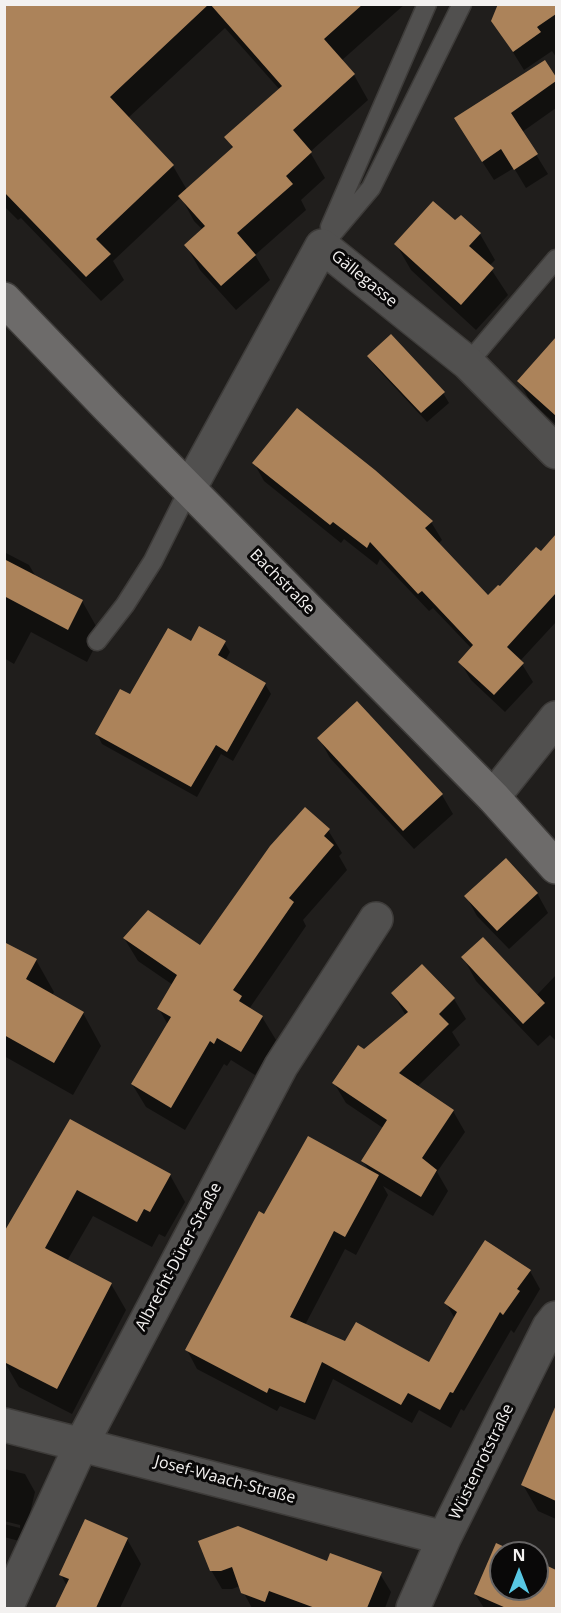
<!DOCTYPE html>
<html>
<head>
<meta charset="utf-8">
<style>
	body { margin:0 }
	#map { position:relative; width:561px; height:1613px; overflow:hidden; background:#201e1c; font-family:"Open Sans",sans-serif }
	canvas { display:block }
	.frame { position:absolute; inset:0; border:6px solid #f3f1f0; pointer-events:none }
	.north { position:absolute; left:489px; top:1541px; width:60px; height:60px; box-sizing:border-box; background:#090808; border:2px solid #676565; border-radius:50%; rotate:0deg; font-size:16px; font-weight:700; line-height:24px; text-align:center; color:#f3f1f0 }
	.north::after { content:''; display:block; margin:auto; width:21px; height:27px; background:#58c8e4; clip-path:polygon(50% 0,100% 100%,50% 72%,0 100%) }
</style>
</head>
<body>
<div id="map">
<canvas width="561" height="1613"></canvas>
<div class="frame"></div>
<div class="north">N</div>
</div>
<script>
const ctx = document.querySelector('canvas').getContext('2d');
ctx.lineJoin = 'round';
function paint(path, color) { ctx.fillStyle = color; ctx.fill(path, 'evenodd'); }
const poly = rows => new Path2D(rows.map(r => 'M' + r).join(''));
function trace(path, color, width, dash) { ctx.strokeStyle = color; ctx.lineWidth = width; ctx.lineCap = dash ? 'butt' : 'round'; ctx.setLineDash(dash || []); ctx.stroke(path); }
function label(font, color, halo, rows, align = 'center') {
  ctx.font = font + ' "Open Sans",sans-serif'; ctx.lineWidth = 6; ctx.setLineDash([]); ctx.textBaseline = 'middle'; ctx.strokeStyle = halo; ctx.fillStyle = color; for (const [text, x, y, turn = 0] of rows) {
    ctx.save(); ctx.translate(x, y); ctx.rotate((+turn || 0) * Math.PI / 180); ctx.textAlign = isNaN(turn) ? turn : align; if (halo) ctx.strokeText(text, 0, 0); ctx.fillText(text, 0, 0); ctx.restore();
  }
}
paint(poly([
	[4,4,405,4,341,61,354,75,368,100,310,152,325,178,301,200,306,210,255,255,270,280,236,310,200,270,186,245,203,230,194,221,181,197,113,261,124,280,101,301,21,218,18,220,4,206],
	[225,28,280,90,226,137,233,149,187,190,173,166,128,118],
	[499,4,556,4,556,57,552,51,524,70,493,20],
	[545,62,556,79,556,108,522,132,548,174,526,188,514,168,494,180,467,138],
	[455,223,480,234,495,260,489,266,508,295,476,330,411,270,396,244],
	[550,347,556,353,556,424,530,401,519,381],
	[369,356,443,393,449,403,427,422,375,366],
	[254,463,431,522,442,540,438,544,488,597,541,553,556,537,556,622,520,661,533,682,505,712,471,680,460,662,472,649,433,608,429,611,380,559,377,565,344,539,341,543,264,481],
	[4,552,29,565,36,577,82,601,101,635,87,662,31,632,14,664,4,658],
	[224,642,230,652,225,661,265,684,271,694,233,761,221,754,197,797,102,744,97,734,191,643],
	[319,738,442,795,453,814,414,849,330,758],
	[328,830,342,853,339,856,347,870,303,920,306,926,249,1009,262,1017,276,1040,255,1075,231,1060,227,1066,224,1064,185,1130,146,1107,132,1084,168,1025,159,1009,173,985,138,961,124,938,200,947],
	[537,893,548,913,509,949,477,916,466,896],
	[4,944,36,960,54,992,52,996,83,1013,101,1046,73,1095,4,1056],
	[463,957,536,996,556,975,556,1041,550,1035,538,1046,476,981],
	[422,966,454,999,466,1019,452,1032,460,1045,417,1087,453,1111,465,1132,437,1172,448,1191,433,1216,383,1186,388,1195,356,1255,345,1249,305,1325,346,1343,430,1364,455,1319,446,1303,530,1271,540,1289,514,1333,511,1330,464,1411,461,1409,451,1428,419,1410,412,1423,333,1379,315,1420,280,1406,277,1411,197,1369,187,1350,265,1216,370,1172,363,1161,383,1128,346,1103,334,1083,364,1051,406,1016,393,994],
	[70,1121,170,1175,185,1202,165,1237,159,1234,152,1247,93,1216,67,1261,111,1284,126,1310,72,1414,19,1387,4,1361],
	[544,1436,556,1442,556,1519,538,1511,523,1485],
	[4,1469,25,1474,35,1492,23,1542,4,1537,4,1524,20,1528,20,1525,4,1521],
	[238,1528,328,1563,380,1574,391,1592,385,1608,252,1608,240,1586,232,1589,222,1589,211,1570],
	[127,1539,141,1564,120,1608,57,1608,67,1586,61,1575],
	[497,1545,515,1553,501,1553,501,1589,537,1589,537,1563,556,1572,556,1608,484,1608,475,1594]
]), '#0007');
paint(poly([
	[4,4,209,4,110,97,174,165,96,239,111,254,86,277,4,192],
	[210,4,363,4,324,39,355,74,293,130,312,152,286,176,293,184,237,233,256,255,221,286,184,245,205,226,178,196,233,147,224,137,282,86],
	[498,4,556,4,556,14,537,27,541,32,513,52,491,21],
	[545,60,556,77,556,81,511,113,538,154,514,170,501,149,482,162,454,118],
	[433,201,455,220,461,215,481,233,469,246,494,268,461,305,394,244],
	[391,334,445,392,421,413,367,356],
	[556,337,556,416,517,381],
	[297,408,375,470,433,521,425,528,488,595,498,585,500,586,536,547,541,551,556,534,556,593,507,647,524,663,494,695,458,662,473,645,422,591,418,594,370,542,367,548,333,522,330,525,252,463],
	[4,559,83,600,68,630,4,596],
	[199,626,226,641,218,655,266,683,227,752,216,745,191,787,95,734,120,689,130,694,168,628,191,641],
	[357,701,443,794,403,831,317,738],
	[305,807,330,829,324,836,334,845,289,898,294,902,233,990,242,996,239,1001,263,1016,241,1052,217,1038,214,1044,210,1041,171,1108,131,1084,171,1017,157,1009,177,975,123,938,148,910,200,945,270,846],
	[506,858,538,893,497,931,464,896],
	[483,937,545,1003,523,1024,461,957],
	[4,942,37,959,26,979,84,1012,54,1063,4,1035],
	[422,964,455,998,439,1014,449,1024,399,1073,454,1110,422,1158,437,1170,421,1197,361,1161,387,1120,332,1083,358,1045,364,1049,408,1012,391,993],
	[70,1119,171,1174,150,1212,144,1209,137,1222,77,1190,45,1248,112,1283,57,1389,4,1362,4,1232],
	[308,1136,379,1175,345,1237,334,1231,290,1317,345,1341,356,1322,429,1362,457,1312,444,1303,485,1240,531,1270,517,1289,520,1291,503,1315,500,1312,453,1393,450,1392,440,1410,408,1393,401,1405,322,1362,305,1403,269,1388,267,1393,185,1350,259,1211,264,1214],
	[556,1405,556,1501,521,1485],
	[85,1519,128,1538,96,1608,55,1608,69,1579,59,1575],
	[238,1526,327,1561,330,1553,382,1572,367,1608,315,1608,269,1591,265,1602,241,1593,232,1567,221,1571,210,1571,198,1541],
	[496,1543,518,1553,501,1553,501,1589,537,1589,537,1561,556,1570,556,1608,506,1608,474,1594]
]), '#ac835a');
const lane = poly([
	[330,227,427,4],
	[322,246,371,188,462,4],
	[468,363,556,259],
	[97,641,125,605,153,561,189,489]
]);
const street = poly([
	[189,489,322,246,468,363,556,452],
	[493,797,556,718],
	[4,1425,444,1538],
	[6,1608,82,1443,281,1066,376,919],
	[413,1608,444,1538,549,1327,556,1318]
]);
const secondary = poly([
	[4,299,107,406,493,797,556,867]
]);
trace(lane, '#3e3c3a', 21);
trace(street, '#3e3c3a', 36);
trace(secondary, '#3e3c3a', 36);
trace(lane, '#51504f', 18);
trace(street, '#51504f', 33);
trace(secondary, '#6d6b6a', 33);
label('16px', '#f3f1f0', '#090808', [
	["Gällegasse",364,279,39],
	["Bachstraße",282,582,45],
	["Albrecht-Dürer-Straße",179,1257,-62],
	["Wüstenrotstraße",482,1462,-64],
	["Josef-Waach-Straße",225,1480,15]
]);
</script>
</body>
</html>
